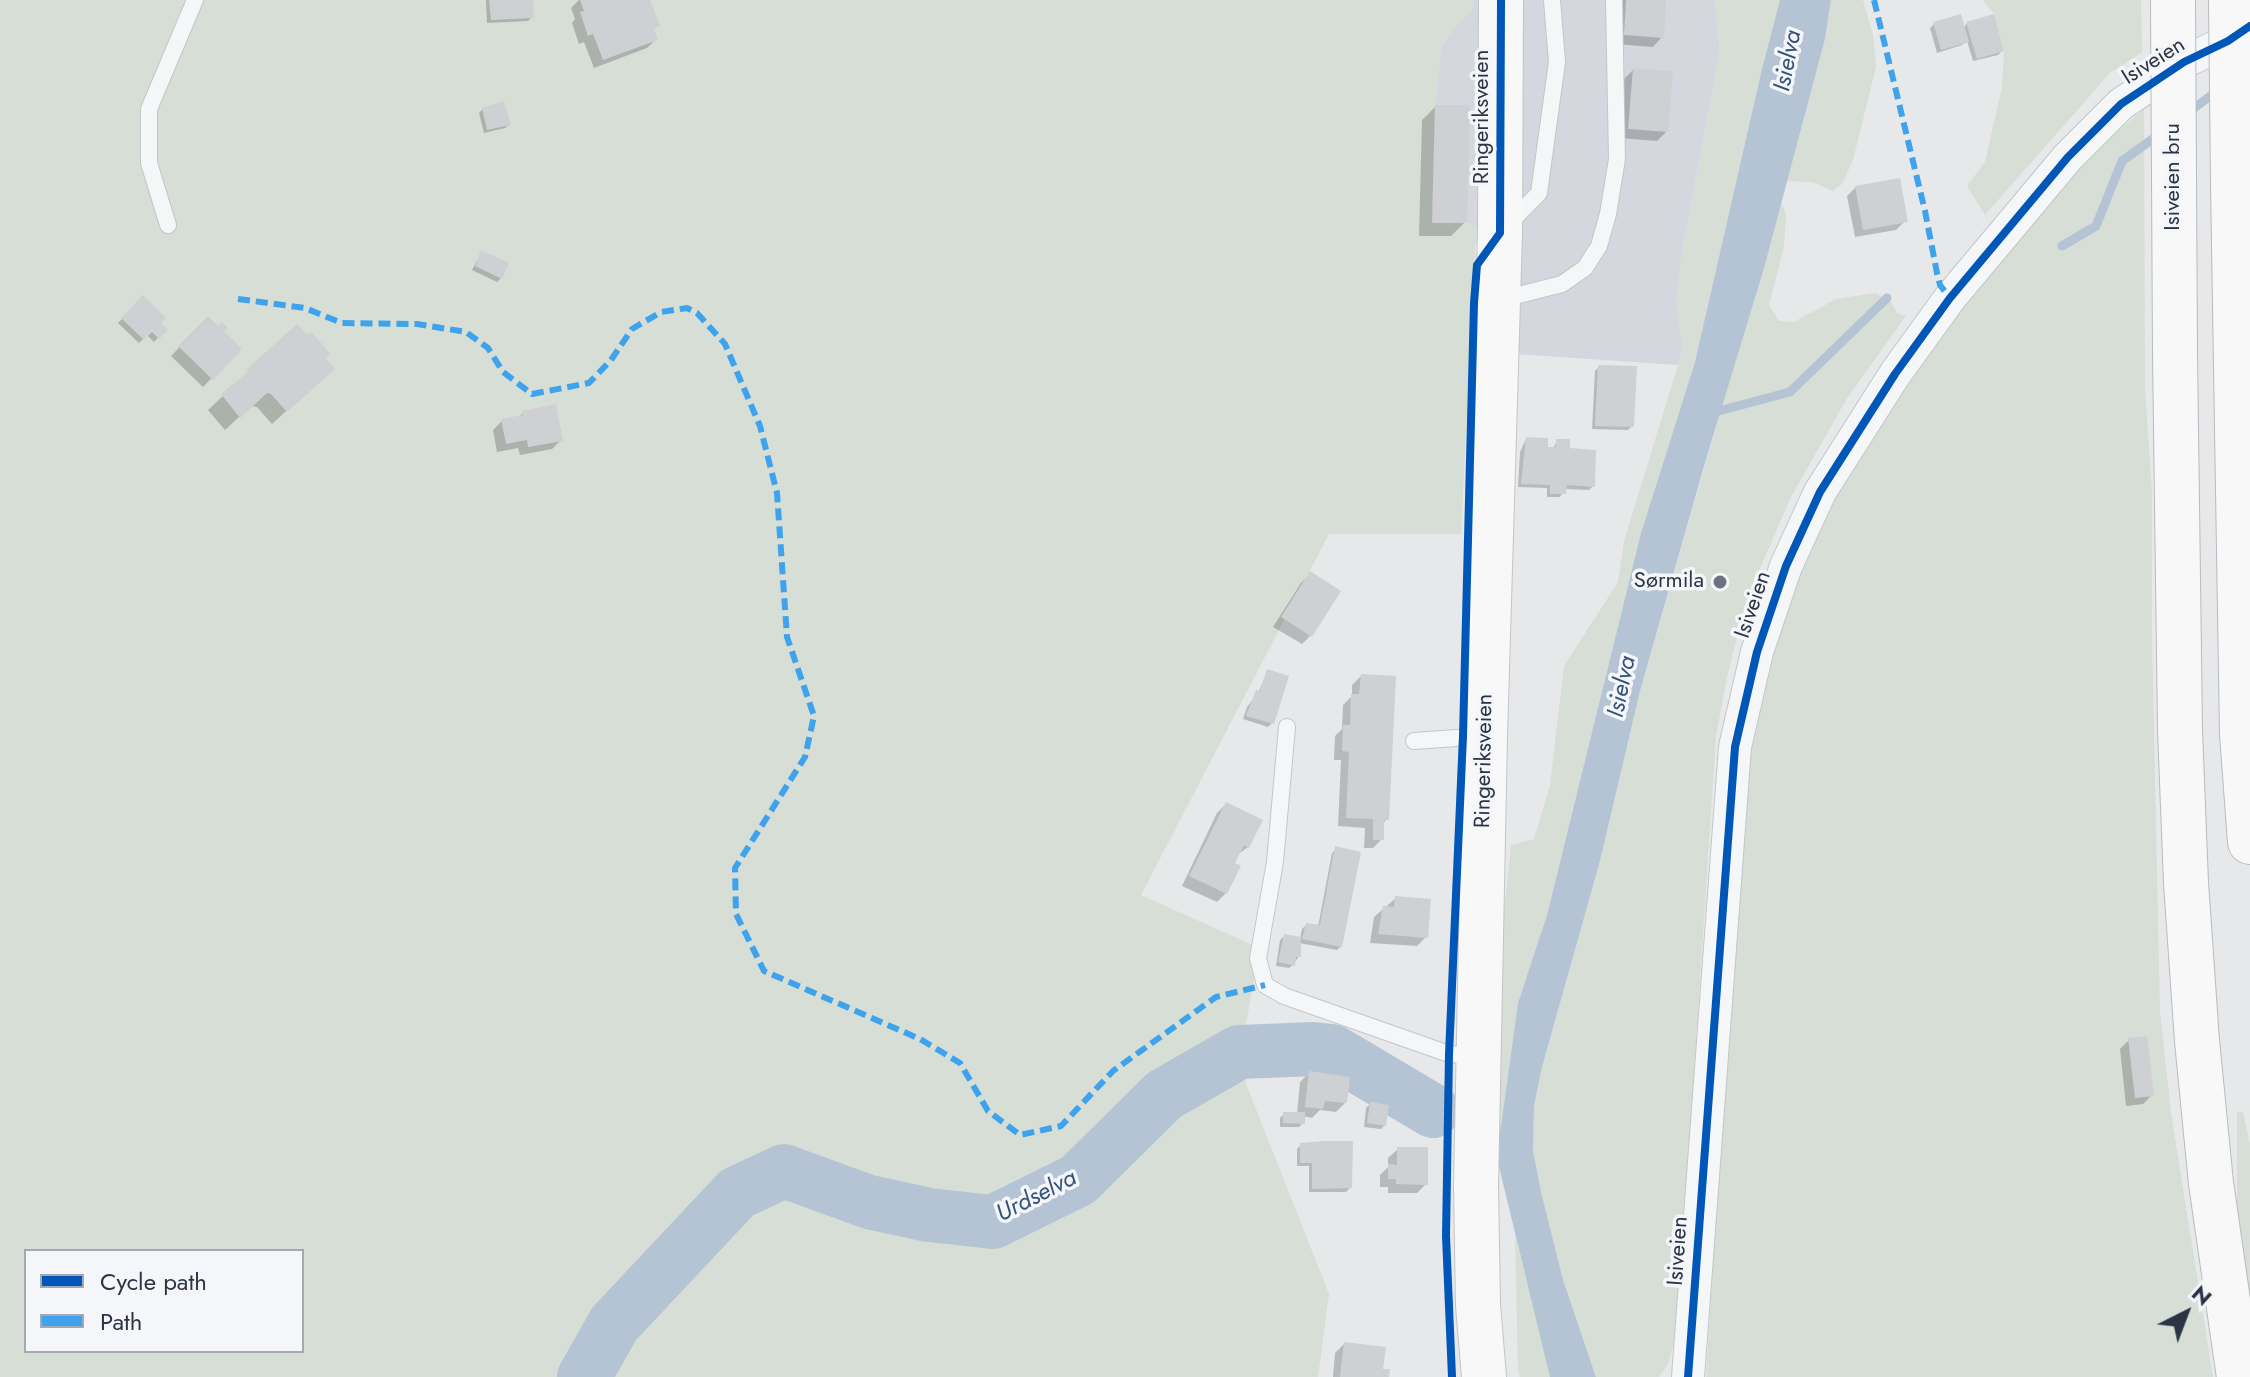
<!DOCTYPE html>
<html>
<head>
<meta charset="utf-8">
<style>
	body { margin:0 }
	#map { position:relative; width:2250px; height:1377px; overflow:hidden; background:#e6e8ea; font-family:Jost,sans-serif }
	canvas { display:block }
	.legend { position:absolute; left:24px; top:1249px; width:280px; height:104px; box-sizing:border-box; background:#f4f6f9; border:2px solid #a4a8b1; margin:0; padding:10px 14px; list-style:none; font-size:24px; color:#2b3445 }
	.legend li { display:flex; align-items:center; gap:16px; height:40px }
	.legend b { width:40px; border:2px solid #a4a8b1 }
	.north { position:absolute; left:2146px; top:1273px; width:80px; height:80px; -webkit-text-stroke:6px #f4f6f9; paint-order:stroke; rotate:42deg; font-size:22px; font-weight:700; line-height:32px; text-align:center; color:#2b3445 }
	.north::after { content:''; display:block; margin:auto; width:28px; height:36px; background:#2b3445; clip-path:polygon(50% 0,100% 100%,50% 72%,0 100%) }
</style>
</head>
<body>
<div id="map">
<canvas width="2250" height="1377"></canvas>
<ul class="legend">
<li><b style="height:10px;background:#0057b8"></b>Cycle path</li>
<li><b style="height:10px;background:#3ea3ec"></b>Path</li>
</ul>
<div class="north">N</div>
</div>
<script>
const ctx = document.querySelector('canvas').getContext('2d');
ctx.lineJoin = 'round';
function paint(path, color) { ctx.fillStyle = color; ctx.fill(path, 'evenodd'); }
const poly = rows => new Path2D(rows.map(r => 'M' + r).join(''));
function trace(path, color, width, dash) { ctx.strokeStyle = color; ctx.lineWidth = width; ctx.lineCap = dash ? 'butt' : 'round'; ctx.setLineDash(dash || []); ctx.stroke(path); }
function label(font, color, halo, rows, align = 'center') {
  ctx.font = font + ' Jost,sans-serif'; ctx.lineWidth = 7; ctx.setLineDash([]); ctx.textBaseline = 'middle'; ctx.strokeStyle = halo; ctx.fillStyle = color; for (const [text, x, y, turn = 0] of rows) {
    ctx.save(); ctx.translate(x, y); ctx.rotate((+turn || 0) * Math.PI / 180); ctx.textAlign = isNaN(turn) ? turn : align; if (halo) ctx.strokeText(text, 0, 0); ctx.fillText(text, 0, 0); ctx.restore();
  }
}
paint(poly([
	[1474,0,1478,0,1479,10,1479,227,1432,223,1435,105,1441,48,1450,33,1472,9],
	[1518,0,1715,0,1720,53,1681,257,1682,348,1678,365,1515,354]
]), '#d4d7dd');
paint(poly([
	[0,0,1474,0,1472,9,1450,33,1441,48,1435,105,1432,222,1467,223,1479,227,1475,248,1461,534,1329,534,1141,895,1259,948,1239,1066,1329,1294,1318,1377,0,1377],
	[26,1251,302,1251,302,1351,26,1351],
	[1715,0,1780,0,1780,9,1761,73,1695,362,1641,533,1547,915,1518,1003,1501,1126,1495,1150,1500,950,1511,845,1534,839,1550,785,1564,666,1618,582,1624,541,1678,365,1682,348,1676,299,1681,257,1720,53],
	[1831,0,1863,0,1873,35,1876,67,1853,160,1842,184,1833,191,1812,182,1787,181,1825,39],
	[1983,0,2141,0,2142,52,2110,73,1985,215,1967,186,1985,162,2002,87,2004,51,1994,14],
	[2144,109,2145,387,2152,494,2152,636,2160,1012,2171,1113,2213,1377,1706,1377,1740,835,1757,701,1786,612,1834,489,1887,405,1967,298,2031,222,2104,143],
	[1781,202,1786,214,1784,247,1769,305,1779,321,1794,322,1836,299,1875,293,1891,302,1897,313,1906,316,1846,400,1790,499,1746,601,1727,677,1716,736,1677,1332,1668,1364,1659,1377,1596,1377,1563,1280,1542,1196,1533,1151,1534,1106,1542,1067,1600,861,1640,691],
	[2237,1112,2243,1112,2250,1145,2250,1307,2237,1207],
	[1515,1234,1538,1325,1550,1377,1520,1377,1518,1371]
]), '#d6ded6');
paint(poly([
	[1780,0,1831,0,1825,39,1764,268,1707,456,1640,691,1600,861,1542,1067,1534,1106,1533,1151,1542,1196,1563,1280,1596,1377,1550,1377,1495,1150,1501,1126,1518,1003,1547,915,1641,533,1695,362,1761,73]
]), '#b4c4d5');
paint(poly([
	[486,0,531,0,532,17,528,21,487,23],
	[579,0,641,0,657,26,653,30,656,39,647,48,594,68,584,42,579,44,572,23,575,19,571,8],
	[1619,0,1664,0,1662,37,1653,47,1615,44],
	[1967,23,2002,51,1998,55,1973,61,1967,41,1962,45,1937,53,1930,28,1934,24,1963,28],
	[1633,70,1666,132,1657,141,1620,138,1624,79],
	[1435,107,1465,222,1451,236,1419,236,1422,120],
	[483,109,509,125,505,128,484,133,479,113],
	[1856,187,1905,221,1896,230,1855,237,1847,196],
	[481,253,501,278,497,282,472,270],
	[143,298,165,330,154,342,147,335,139,343,118,323],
	[208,318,240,349,203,387,171,356],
	[297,327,323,359,318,382,272,424,257,407,251,406,225,430,208,410],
	[1599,367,1632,426,1628,430,1592,429,1595,371],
	[523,413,561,440,552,449,520,455,518,448,497,452,493,430,502,421,518,418],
	[1526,439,1546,449,1553,449,1557,441,1568,450,1593,486,1589,490,1565,489,1560,497,1547,497,1547,488,1518,487,1520,452],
	[1310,574,1311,635,1302,644,1273,627,1301,583],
	[1268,671,1272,723,1268,727,1243,719,1247,707,1258,693],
	[1361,676,1387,819,1382,824,1382,839,1373,848,1364,848,1365,828,1338,826,1341,760,1334,760,1335,736,1342,729,1343,705,1352,696,1352,685],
	[1226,804,1260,821,1248,847,1237,855,1226,893,1217,902,1182,886,1217,813],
	[1336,849,1341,946,1337,950,1299,943,1299,956,1293,965,1289,968,1276,966,1280,940,1284,936,1300,939,1302,929,1306,925,1318,927,1332,853],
	[1396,898,1426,937,1417,946,1370,943,1374,917],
	[2129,1040,2152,1095,2143,1104,2126,1106,2120,1049],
	[1309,1073,1345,1103,1336,1112,1320,1110,1312,1118,1303,1116,1303,1123,1299,1127,1280,1127,1280,1118,1284,1114,1297,1114,1300,1082],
	[1370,1104,1385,1125,1381,1129,1364,1127,1366,1108],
	[1301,1145,1350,1188,1346,1192,1309,1192,1309,1166,1297,1166,1297,1149],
	[1398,1149,1426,1184,1417,1193,1388,1193,1388,1187,1380,1187,1380,1175,1388,1167,1388,1158],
	[1344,1344,1387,1377,1333,1377,1335,1353]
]), '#0003');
trace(poly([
	[2189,112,2218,90],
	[2062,246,2096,226,2122,161,2161,133],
	[1711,413,1790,392,1887,298]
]), '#b4c4d5', 9);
trace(poly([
	[584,1377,614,1324,737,1193,784,1171,869,1202,929,1215,993,1222,1078,1180,1164,1095,1239,1052,1314,1049,1332,1051,1433,1111]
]), '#b4c4d5', 54);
paint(poly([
	[489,0,533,0,534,18,491,20],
	[580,0,650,0,660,26,654,28,658,40,603,60,593,34,588,36,580,12,584,11],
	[1626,0,1666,0,1664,38,1624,35],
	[1961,14,1969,42,1941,50,1933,22],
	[1994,14,2004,51,1977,59,1966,22],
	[1633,68,1673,71,1668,132,1628,129],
	[504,101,511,125,487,130,482,108],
	[1435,105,1470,105,1467,223,1432,223],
	[1900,178,1908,222,1863,230,1855,186],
	[481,250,509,263,502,279,475,266],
	[143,295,166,318,160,323,168,330,159,339,152,332,144,340,121,318],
	[208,316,218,326,222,322,228,328,224,331,242,349,213,380,178,346],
	[297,324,307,335,311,332,323,345,330,354,326,358,335,369,287,412,271,394,267,393,240,418,221,394,248,372,246,370],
	[1598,365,1637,366,1634,427,1595,426],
	[556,404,563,441,528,447,527,440,506,444,501,419,523,415,522,411],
	[1526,437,1548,438,1548,447,1556,447,1556,439,1570,439,1570,448,1596,450,1595,487,1567,485,1566,494,1550,494,1550,485,1521,484],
	[1310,571,1341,591,1312,637,1281,617],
	[1267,669,1289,676,1274,724,1246,716,1256,690,1260,691],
	[1361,674,1396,676,1389,820,1384,820,1384,840,1373,840,1373,819,1346,818,1349,752,1342,751,1343,725,1350,725,1351,694,1359,694],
	[1226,802,1263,820,1249,848,1244,845,1235,863,1241,866,1227,894,1189,876],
	[1335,846,1361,852,1342,947,1302,939,1306,923,1320,925],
	[1395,896,1431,899,1428,938,1378,934,1383,906,1394,907],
	[1284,934,1301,937,1301,957,1296,957,1295,966,1278,962],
	[2147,1036,2154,1096,2135,1098,2128,1038],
	[1309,1071,1350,1077,1347,1103,1325,1101,1323,1109,1305,1107],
	[1370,1102,1389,1105,1386,1126,1367,1123],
	[1283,1112,1305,1112,1305,1124,1283,1123],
	[1325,1141,1353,1141,1352,1188,1312,1189,1312,1163,1300,1163,1300,1143],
	[1397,1147,1428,1147,1428,1185,1396,1184,1396,1179,1388,1179,1388,1164,1397,1165],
	[1344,1342,1386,1347,1383,1369,1390,1369,1389,1377,1340,1377]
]), '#ced0d3');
const lane = poly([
	[168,225,149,163,149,109,195,0],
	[1507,226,1539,193,1557,62,1552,0],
	[1499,300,1562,284,1585,268,1599,246,1608,214,1617,159,1614,0],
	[1287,727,1275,862,1258,958,1265,985,1284,996,1449,1054,1477,1056],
	[1414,741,1484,736]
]);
const street = poly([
	[1688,1377,1735,747,1757,652,1786,566,1820,492,1895,374,1950,298,2068,157,2121,104,2184,62,2228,41,2247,28]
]);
const primary = poly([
	[1484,1377,1478,1305,1476,1186,1485,736,1500,233,1501,0]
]);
const highway = poly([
	[2233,183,2242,734,2250,842],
	[2175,353,2180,730,2186,883,2197,1041,2211,1183,2239,1377]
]);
trace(lane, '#c4c6c8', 18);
trace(street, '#c4c6c8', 34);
trace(primary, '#c2c5c8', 46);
trace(highway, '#b8bbbf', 46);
trace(lane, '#f5f6f7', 16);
trace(street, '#f5f6f7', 32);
trace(primary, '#f8f8f8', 44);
trace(highway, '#f8f8f8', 44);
const highwayBridge = poly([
	[2173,0,2175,353],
	[2231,0,2233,183]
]);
trace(highwayBridge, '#b8bbbf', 46, []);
trace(highwayBridge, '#f8f8f8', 44);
trace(poly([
	[1874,0,1925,211,1937,273,1940,285,1950,298],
	[238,299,305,308,342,323,417,324,466,332,488,348,503,372,532,394,589,383,611,360,632,329,661,312,687,308,697,313,725,344,760,426,777,493,787,637,814,716,805,757,735,868,736,914,764,971,920,1039,960,1063,988,1111,1020,1135,1061,1126,1113,1071,1216,997,1265,985]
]), '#3ea3ec', 6, [12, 6]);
trace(poly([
	[1452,1377,1446,1236,1449,1054,1463,736,1474,303,1477,265,1500,233,1501,0],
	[1688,1377,1735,747,1757,652,1786,566,1820,492,1895,374,1950,298,2068,157,2121,104,2184,62,2228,41,2250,26]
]), '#0057b8', 8);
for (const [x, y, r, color] of [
	[1720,582,8,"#6c737f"]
]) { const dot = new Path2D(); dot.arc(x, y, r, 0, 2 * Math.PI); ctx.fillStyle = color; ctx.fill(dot); trace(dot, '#f4f6f9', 3); }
label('22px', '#2b3445', '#f4f6f9', [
	["Isiveien",2154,62,-32],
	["Ringeriksveien",1483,117,-90],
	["Isiveien bru",2174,177,-90],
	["Isiveien",1754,605,-71],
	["Ringeriksveien",1485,761,-89],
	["Isiveien",1679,1251,-86]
]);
label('22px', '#2b3445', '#f4f6f9', [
	["Sørmila",1704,582]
], 'right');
label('italic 24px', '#34527a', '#f4f6f9', [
	["Isielva",1789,61,-79],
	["Isielva",1623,687,-78],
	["Urdselva",1037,1197,-27]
]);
</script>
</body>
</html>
